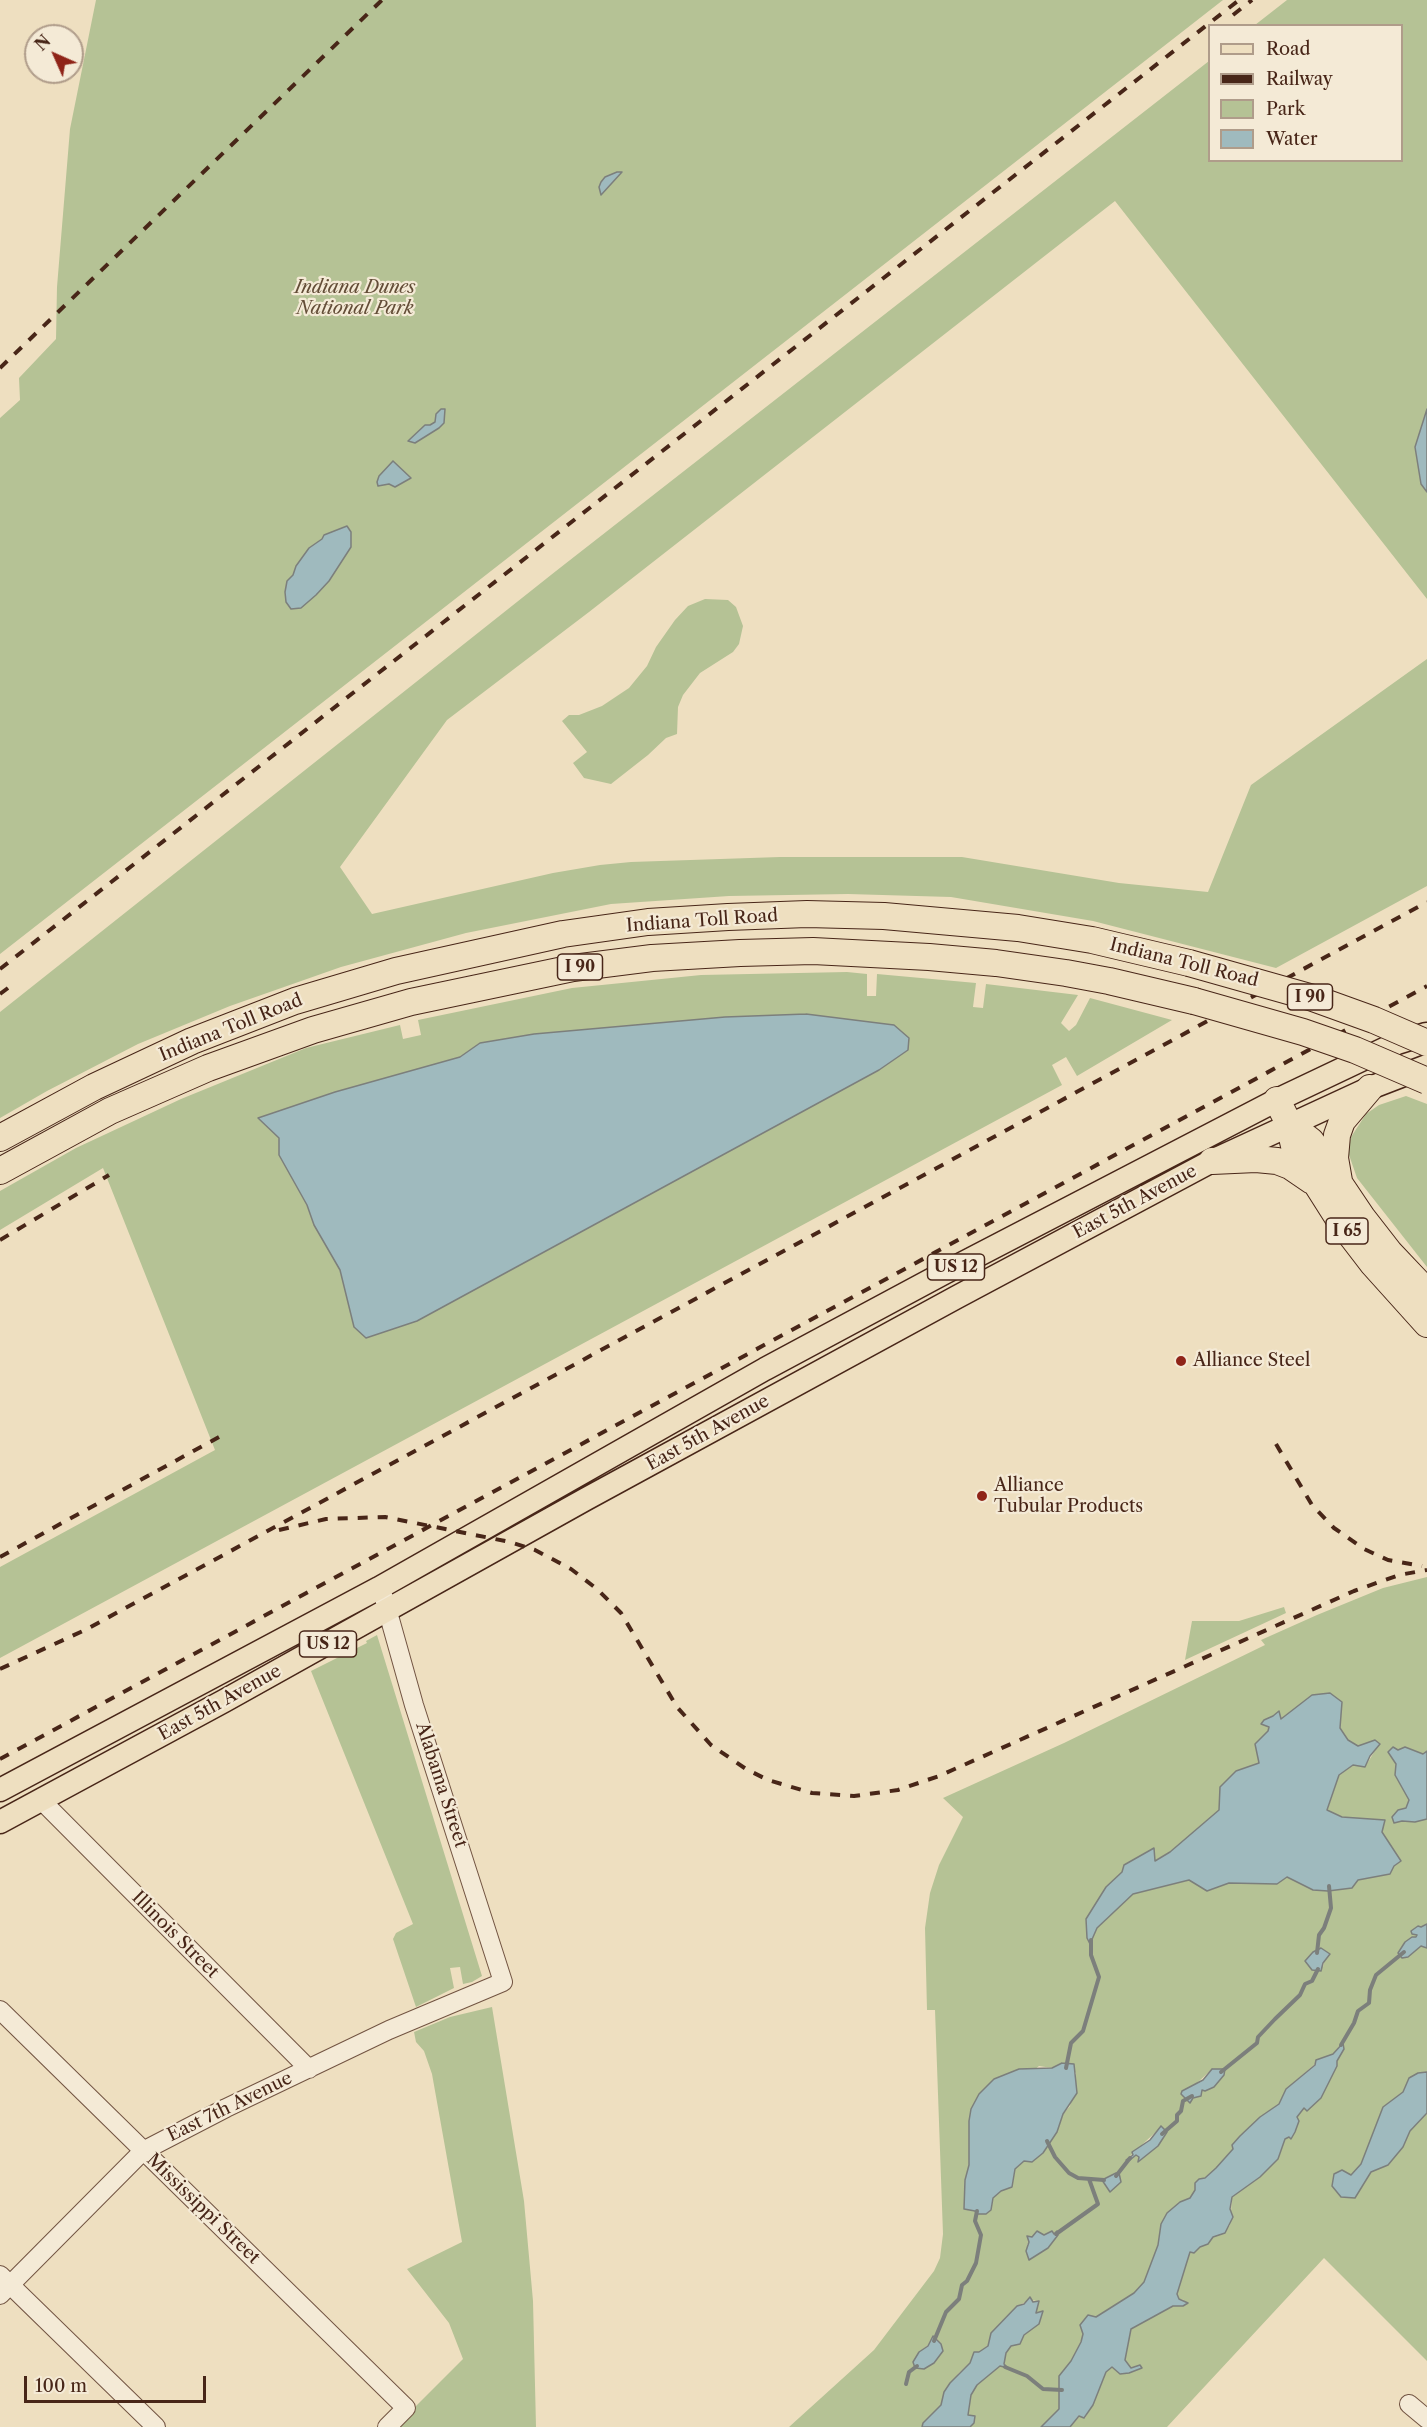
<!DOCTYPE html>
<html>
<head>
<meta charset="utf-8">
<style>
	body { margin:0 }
	#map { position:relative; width:1427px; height:2427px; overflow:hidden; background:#eedfc0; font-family:"Libre Caslon Text",serif }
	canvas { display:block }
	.legend { position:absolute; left:1208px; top:24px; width:195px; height:138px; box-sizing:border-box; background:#f4ead6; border:2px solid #af9c8a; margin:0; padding:8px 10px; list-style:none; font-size:18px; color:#482618 }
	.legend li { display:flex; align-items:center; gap:12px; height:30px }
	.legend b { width:30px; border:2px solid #af9c8a }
	.north { position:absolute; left:24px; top:24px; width:60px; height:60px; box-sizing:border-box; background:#f4ead6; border:2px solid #af9c8a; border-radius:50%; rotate:315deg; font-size:16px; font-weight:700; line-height:24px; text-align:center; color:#482618 }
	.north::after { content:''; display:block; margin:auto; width:21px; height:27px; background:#8f2418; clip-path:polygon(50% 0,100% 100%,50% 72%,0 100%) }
	.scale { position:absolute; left:24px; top:2376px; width:182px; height:27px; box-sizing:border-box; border:3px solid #482618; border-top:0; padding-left:8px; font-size:18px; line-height:21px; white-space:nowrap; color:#482618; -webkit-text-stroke:4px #f4ead6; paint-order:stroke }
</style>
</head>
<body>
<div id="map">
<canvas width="1427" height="2427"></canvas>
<ul class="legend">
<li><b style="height:8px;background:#eedfc0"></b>Road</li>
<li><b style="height:8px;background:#482618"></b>Railway</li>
<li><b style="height:16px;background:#b5c295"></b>Park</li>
<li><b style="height:16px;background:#9fbabe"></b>Water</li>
</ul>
<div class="north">N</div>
<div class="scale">100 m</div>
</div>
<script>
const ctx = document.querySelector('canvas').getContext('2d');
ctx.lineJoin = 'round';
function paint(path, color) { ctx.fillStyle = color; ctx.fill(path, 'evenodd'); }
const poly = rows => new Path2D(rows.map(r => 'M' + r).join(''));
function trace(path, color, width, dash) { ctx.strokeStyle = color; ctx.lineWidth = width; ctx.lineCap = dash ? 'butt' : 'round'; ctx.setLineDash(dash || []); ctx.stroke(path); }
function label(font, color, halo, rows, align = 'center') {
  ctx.font = font + ' "Libre Caslon Text",serif'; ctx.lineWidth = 4.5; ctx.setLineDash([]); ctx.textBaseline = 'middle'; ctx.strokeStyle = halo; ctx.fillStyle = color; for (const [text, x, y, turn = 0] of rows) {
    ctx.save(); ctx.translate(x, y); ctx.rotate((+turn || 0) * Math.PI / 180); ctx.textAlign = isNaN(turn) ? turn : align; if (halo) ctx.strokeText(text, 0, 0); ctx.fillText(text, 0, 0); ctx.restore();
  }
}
paint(poly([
	[96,0,1223,0,0,954,0,418,20,400,19,378,56,339,57,287,70,129],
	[1287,0,1427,0,1427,409,1415,447,1421,484,1427,492,1427,599,1115,201,589,612,447,720,340,867,372,914,553,873,600,865,631,862,780,857,962,857,1119,883,1208,892,1251,785,1427,659,1427,886,1276,968,1093,921,951,897,848,894,729,896,611,904,466,933,341,967,230,1006,138,1044,47,1091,0,1118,0,1012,556,571,1209,61,1210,160,1402,160,1402,26,1255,25],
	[705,599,728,600,736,607,743,626,739,644,733,652,700,673,683,695,678,707,677,734,666,738,648,755,611,784,584,778,573,763,587,752,562,721,569,715,579,715,602,706,629,688,647,666,656,647,675,620,688,606],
	[847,972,867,974,867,996,876,996,877,974,976,983,973,1007,983,1008,986,984,1078,995,1061,1023,1069,1031,1076,1025,1090,998,1172,1020,1077,1076,1066,1057,1052,1065,1062,1085,0,1658,0,1567,215,1450,103,1168,0,1230,0,1191,76,1148,181,1099,306,1048,400,1025,403,1039,421,1035,418,1020,572,988,701,975],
	[480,1043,908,1050,879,1070,417,1321,354,1327,340,1270,314,1225,307,1205,280,1155,279,1138,258,1118,460,1057],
	[1406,1096,1427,1104,1427,1267,1357,1178,1348,1152,1351,1137,1366,1114,1379,1105],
	[1427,1577,1427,1751,1423,1754,1405,1747,1396,1764,1395,1775,1409,1800,1406,1808,1394,1822,1415,1822,1427,1819,1427,1924,1421,1927,1416,1938,1398,1953,1402,1958,1408,1957,1421,1946,1427,1948,1427,2072,1418,2073,1409,2078,1403,2092,1383,2107,1361,2164,1351,2175,1355,2198,1371,2171,1388,2165,1403,2147,1410,2131,1427,2113,1427,2361,1324,2258,1167,2427,1070,2427,1080,2416,1085,2418,1093,2405,1106,2372,1112,2367,1120,2374,1142,2368,1140,2365,1131,2368,1125,2360,1131,2329,1173,2306,1183,2306,1184,2300,1179,2299,1177,2294,1190,2252,1194,2253,1200,2247,1208,2244,1213,2237,1225,2232,1230,2225,1232,2197,1260,2177,1278,2159,1285,2139,1289,2136,1291,2139,1299,2121,1297,2117,1344,2050,1342,2043,1333,2054,1315,2064,1286,2089,1279,2104,1260,2117,1240,2136,1232,2145,1233,2149,1216,2168,1205,2178,1199,2179,1195,2183,1195,2190,1190,2198,1180,2202,1161,2224,1158,2245,1144,2282,1134,2293,1096,2317,1088,2315,1081,2342,1071,2361,1059,2376,1059,2409,1041,2427,970,2427,974,2423,974,2416,968,2416,971,2395,977,2385,1000,2366,1007,2366,1004,2365,1006,2353,1011,2346,1020,2344,1024,2335,1039,2323,1043,2312,1035,2313,1038,2301,1030,2300,1017,2306,991,2333,988,2346,979,2352,974,2352,970,2363,959,2373,944,2392,941,2405,924,2423,922,2427,789,2427,874,2350,934,2271,940,2258,943,2234,935,2010,927,2010,925,1928,930,1893,939,1865,963,1817,943,1798,1064,1743,1265,1645,1261,1640,1317,1615,1383,1588],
	[1312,1695,1342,1702,1340,1728,1348,1740,1358,1746,1375,1740,1379,1744,1365,1767,1353,1765,1339,1775,1327,1811,1342,1817,1385,1821,1382,1832,1401,1861,1393,1866,1390,1874,1358,1880,1352,1888,1328,1891,1313,1890,1287,1877,1277,1884,1229,1883,1208,1891,1190,1880,1133,1894,1097,1928,1090,1943,1106,1887,1122,1872,1154,1849,1154,1861,1170,1852,1219,1810,1236,1771,1259,1763,1269,1727,1264,1720,1273,1716,1281,1720],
	[1321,1949,1326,1952,1323,1967,1310,1957,1313,1952],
	[1062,2063,1076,2073,1070,2106,1063,2114,1057,2132,1015,2169,1012,2187,1001,2191,993,2198,991,2210,986,2214,977,2214,975,2211,964,2209,965,2180,969,2165,969,2121,1039,2066,1052,2068],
	[1212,2069,1225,2069,1189,2102,1188,2099,1195,2085],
	[1161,2127,1167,2132,1139,2157,1136,2155,1130,2160,1127,2159],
	[1116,2173,1119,2173,1118,2184,1110,2192,1102,2180],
	[1052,2231,1058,2235,1027,2245,1029,2242],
	[937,2339,941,2344,914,2362,919,2352],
	[1284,1607,1286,1613,1185,1660,1192,1621,1239,1621],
	[377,1635,482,1976,472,1982,463,1984,460,1967,450,1968,454,1988,416,2007,393,1939,396,1933,413,1924,311,1671,367,1643,366,1641],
	[492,2007,524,2201,533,2301,536,2427,395,2427,463,2359,449,2323,407,2269,462,2242,432,2074,424,2051,416,2042,414,2032,450,2017]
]), '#b5c295');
const water = poly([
	[617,172,622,172,601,195,599,187,601,182,605,177,617,172],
	[441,409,445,409,444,423,439,428,415,443,408,441,425,425,430,425,435,422,436,414,441,409],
	[1427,409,1427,492,1421,484,1415,447,1427,409],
	[393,461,411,478,395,487,389,484,378,486,377,482,379,476,393,461],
	[347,526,351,532,351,547,329,581,316,595,301,608,291,609,286,602,285,592,287,581,293,575,296,566,309,548,322,539,324,535,347,526],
	[806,1014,894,1025,909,1038,908,1050,879,1070,417,1321,366,1338,354,1327,340,1270,314,1225,307,1205,279,1155,279,1138,258,1118,335,1092,460,1057,480,1043,534,1034,725,1017,806,1014],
	[1330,1693,1342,1702,1340,1728,1348,1740,1358,1746,1375,1740,1380,1744,1370,1756,1365,1767,1353,1765,1339,1775,1327,1810,1342,1817,1385,1820,1382,1832,1401,1861,1394,1866,1390,1874,1358,1880,1352,1888,1328,1891,1313,1890,1287,1877,1277,1884,1229,1883,1207,1891,1189,1880,1133,1894,1097,1928,1090,1944,1087,1938,1086,1919,1106,1887,1122,1872,1124,1865,1154,1848,1155,1861,1170,1852,1219,1810,1220,1787,1236,1771,1259,1763,1255,1744,1268,1731,1269,1727,1261,1724,1264,1720,1273,1716,1279,1711,1281,1719,1312,1695,1330,1693],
	[1393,1747,1398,1750,1405,1747,1423,1754,1427,1751,1427,1819,1415,1822,1402,1821,1394,1823,1392,1817,1398,1810,1406,1808,1409,1800,1395,1775,1396,1764,1388,1752,1393,1747],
	[1427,1924,1427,1948,1421,1946,1408,1957,1402,1958,1398,1953,1405,1942,1412,1937,1416,1937,1417,1935,1412,1934,1411,1931,1418,1926,1421,1927,1427,1924],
	[1321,1948,1330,1954,1323,1963,1321,1971,1312,1970,1305,1961,1313,1952,1321,1948],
	[1343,2043,1344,2049,1337,2061,1337,2066,1321,2098,1307,2111,1304,2108,1297,2117,1299,2121,1295,2132,1291,2139,1289,2137,1285,2139,1278,2159,1260,2177,1232,2197,1230,2209,1233,2217,1225,2233,1213,2237,1208,2244,1200,2247,1194,2253,1190,2252,1177,2294,1179,2299,1188,2303,1183,2306,1173,2306,1131,2329,1125,2360,1131,2368,1140,2365,1142,2368,1129,2373,1120,2374,1112,2367,1106,2372,1093,2405,1084,2418,1079,2416,1070,2427,1041,2427,1059,2409,1059,2376,1071,2361,1081,2342,1083,2334,1080,2325,1088,2315,1096,2317,1134,2293,1144,2282,1158,2245,1161,2224,1167,2213,1180,2202,1190,2198,1195,2190,1195,2183,1199,2179,1205,2178,1216,2168,1233,2149,1232,2145,1240,2136,1260,2117,1279,2104,1286,2089,1315,2065,1316,2060,1333,2054,1343,2043],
	[1062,2063,1074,2064,1077,2093,1063,2114,1057,2132,1043,2153,1032,2162,1024,2161,1015,2169,1012,2187,1001,2191,993,2198,991,2210,986,2214,977,2214,975,2211,964,2209,965,2180,969,2165,969,2121,971,2109,979,2094,994,2079,1019,2069,1052,2068,1062,2063],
	[1212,2069,1225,2069,1224,2075,1214,2087,1205,2091,1202,2090,1201,2096,1193,2098,1190,2103,1181,2094,1182,2091,1203,2080,1212,2069],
	[1427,2072,1427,2113,1410,2131,1403,2147,1388,2165,1371,2172,1355,2198,1341,2197,1332,2186,1334,2174,1342,2170,1351,2175,1361,2164,1383,2107,1403,2092,1409,2078,1418,2073,1427,2072],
	[1161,2126,1167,2132,1158,2146,1138,2162,1139,2157,1136,2155,1130,2160,1126,2160,1133,2155,1132,2152,1150,2140,1161,2126],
	[1116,2173,1119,2173,1121,2182,1110,2192,1102,2180,1116,2173],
	[1037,2231,1044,2235,1052,2231,1054,2234,1057,2231,1058,2235,1048,2248,1029,2260,1026,2251,1029,2242,1027,2236,1032,2237,1037,2231],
	[1030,2297,1033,2302,1039,2301,1036,2313,1043,2311,1039,2324,1024,2335,1020,2344,1011,2346,1006,2353,1004,2364,1008,2368,1000,2366,977,2385,971,2395,968,2415,975,2416,974,2423,970,2427,922,2427,923,2423,941,2405,944,2392,950,2383,970,2363,974,2352,979,2352,988,2346,991,2333,1017,2306,1024,2304,1030,2297],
	[933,2336,941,2344,943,2351,934,2363,924,2369,915,2368,913,2362,919,2352,928,2346,933,2336]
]);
paint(water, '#9fbabe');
trace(water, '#7c7f7c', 1.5);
trace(poly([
	[1317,1953,1319,1935,1324,1928,1331,1908,1329,1886],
	[1341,2045,1354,2023,1358,2011,1369,2003,1370,1990,1376,1975,1404,1952],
	[1066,2068,1071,2043,1083,2031,1099,1977,1091,1955,1091,1940],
	[1221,2072,1257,2043,1258,2037,1275,2019,1300,1995,1305,1984,1312,1981,1318,1969],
	[1162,2134,1177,2121,1177,2115,1181,2111,1183,2101,1192,2096],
	[1047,2141,1055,2157,1069,2173,1078,2178,1104,2180],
	[1116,2176,1130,2158],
	[1056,2234,1098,2204,1089,2179],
	[934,2341,946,2312,959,2299,962,2285,967,2281,976,2263,981,2235,975,2221,977,2211],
	[1005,2367,1027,2376,1043,2389,1062,2390],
	[906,2384,909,2372,917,2366]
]), '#7c7f7c', 4);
const minor = poly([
	[41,1800,309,2069],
	[0,2010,406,2408,387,2427],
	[0,2275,156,2427],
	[0,2295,143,2151,226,2108,389,2030,503,1982,414,1705,384,1598],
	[1409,2404,1427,2419]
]);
const major = poly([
	[0,1790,379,1588,765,1369,944,1273,1277,1100,1397,1043,1426,1034],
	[0,1822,224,1701,586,1499,957,1297,1212,1161,1370,1088,1427,1066]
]);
const highway = poly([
	[1277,1100,1289,1124,1295,1150,1340,1221,1373,1264,1427,1324],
	[1289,1124,1311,1141,1362,1217,1390,1253,1427,1292],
	[0,1138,94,1087,192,1041,295,1001,396,971,563,934,648,922,728,917,807,914,884,916,1018,928,1092,940,1189,963],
	[1212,1161,1256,1159,1277,1161,1290,1166,1312,1181],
	[0,1171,110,1111,208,1068,313,1030,411,1002,573,968,652,958,740,953,813,951,929,957,996,963,1066,973,1109,981,1194,1001],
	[1339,1181,1335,1158,1337,1135,1342,1121,1370,1088]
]);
trace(minor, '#725442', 20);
trace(major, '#482618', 25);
trace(highway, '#482618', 28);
trace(minor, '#f4ead6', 18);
trace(major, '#eedfc0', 22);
trace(highway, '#eedfc0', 26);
trace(poly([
	[1233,15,1252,0],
	[0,368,382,0],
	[0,969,1239,0],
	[0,994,12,985],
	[0,1240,109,1175],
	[1276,1444,1312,1505,1334,1528,1364,1549,1388,1560,1422,1566],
	[279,1530,326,1519,385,1517,510,1542,535,1550,571,1569,597,1589,621,1613,677,1707,711,1745,746,1769,768,1780,812,1793,854,1796,898,1790,939,1776,1354,1591,1399,1575,1427,1570],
	[0,1557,219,1437],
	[0,1669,85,1630,1427,902],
	[0,1759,1427,986]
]), '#482618', 4, [10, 10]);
const highwayBridge = poly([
	[1189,963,1313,998,1374,1020,1427,1043],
	[1194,1001,1303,1032,1355,1050,1427,1081]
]);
trace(highwayBridge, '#482618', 28, []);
trace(highwayBridge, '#eedfc0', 26);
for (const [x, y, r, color] of [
	[1181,1361,6,"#8f2418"],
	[982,1496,6,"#8f2418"]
]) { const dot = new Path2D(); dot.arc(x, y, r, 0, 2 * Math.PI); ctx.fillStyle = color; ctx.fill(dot); trace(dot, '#f4ead6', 2); }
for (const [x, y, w] of [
	[580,967,45],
	[1310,997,45],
	[1347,1231,42],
	[956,1267,57],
	[328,1644,57]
]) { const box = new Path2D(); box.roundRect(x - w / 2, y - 13, w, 26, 4.5); ctx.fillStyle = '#f4ead6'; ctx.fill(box); trace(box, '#482618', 1.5); }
label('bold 16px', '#482618', null, [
	["I 90",580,967],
	["I 90",1310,997],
	["I 65",1347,1231],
	["US 12",956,1267],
	["US 12",328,1644]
]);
label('italic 18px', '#634d37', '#f4ead6', [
	["Indiana Dunes",355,288],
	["National Park",355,309]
]);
label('18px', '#482618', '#f4ead6', [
	["Indiana Toll Road",702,921,-4],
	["Indiana Toll Road",1184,963,14],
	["Indiana Toll Road",231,1028,-22],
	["East 5th Avenue",1135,1202,-28],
	["East 5th Avenue",708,1433,-29],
	["East 5th Avenue",220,1703,-29],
	["Alabama Street",441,1785,72],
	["Illinois Street",175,1935,45],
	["East 7th Avenue",230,2107,-26],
	["Mississippi Street",203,2209,44]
]);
label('18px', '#482618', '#f4ead6', [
	["Alliance Steel",1193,1361],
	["Alliance",994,1486],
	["Tubular Products",994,1507]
], 'left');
</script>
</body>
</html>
